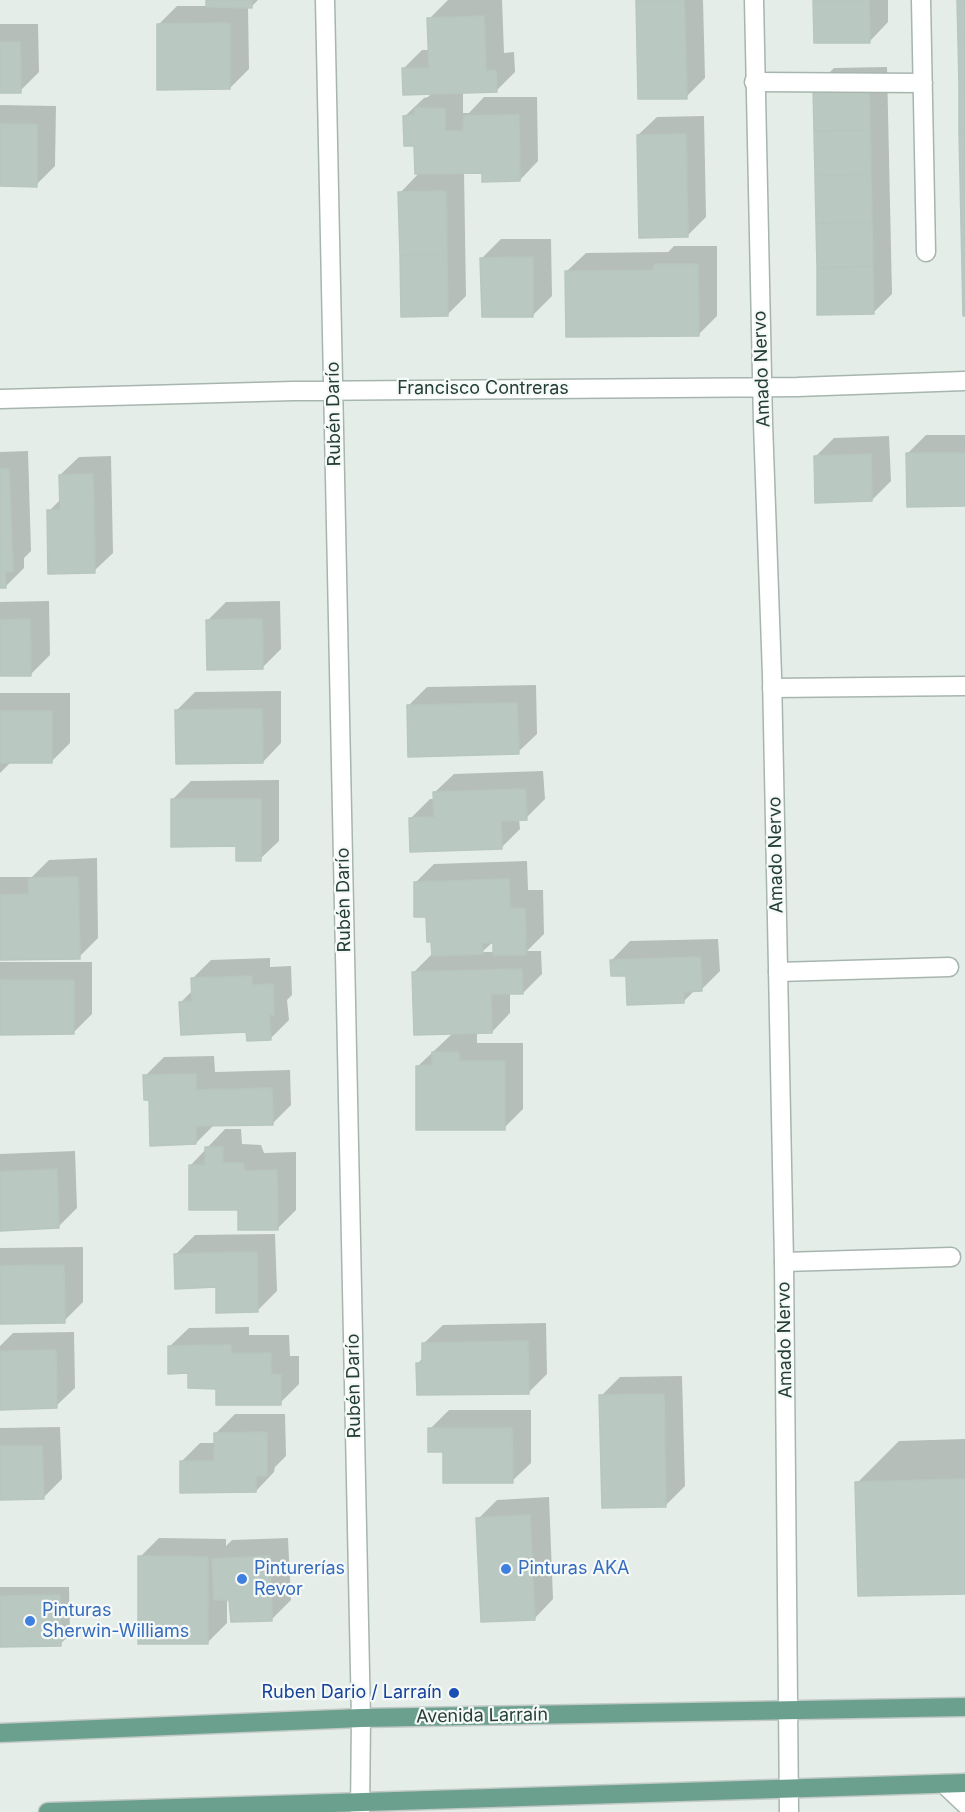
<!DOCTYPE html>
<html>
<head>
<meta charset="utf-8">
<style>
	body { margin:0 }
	canvas { display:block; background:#e4ede8 }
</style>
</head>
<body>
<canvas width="965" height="1812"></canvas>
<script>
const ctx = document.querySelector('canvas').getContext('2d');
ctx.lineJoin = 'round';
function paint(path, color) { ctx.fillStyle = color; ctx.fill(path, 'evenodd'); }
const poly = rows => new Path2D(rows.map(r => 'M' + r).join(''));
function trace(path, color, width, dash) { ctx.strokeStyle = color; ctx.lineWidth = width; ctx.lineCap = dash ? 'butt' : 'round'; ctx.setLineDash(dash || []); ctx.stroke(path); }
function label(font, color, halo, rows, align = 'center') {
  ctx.font = font + ' Inter,sans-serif'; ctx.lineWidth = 4.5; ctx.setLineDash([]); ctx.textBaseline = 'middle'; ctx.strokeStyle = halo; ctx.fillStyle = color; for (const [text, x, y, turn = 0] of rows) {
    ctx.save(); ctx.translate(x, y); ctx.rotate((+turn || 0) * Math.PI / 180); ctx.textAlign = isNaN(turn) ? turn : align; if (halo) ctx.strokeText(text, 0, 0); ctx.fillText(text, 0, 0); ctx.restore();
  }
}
paint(poly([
	[207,0,258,0,251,7,248,7,249,69,230,88,158,25,177,6,207,6],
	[448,0,502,0,504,53,514,52,515,72,496,91,463,92,463,113,469,113,484,97,537,97,538,161,520,180,484,171,464,171,466,296,448,314,400,193,420,172,416,144,405,116,424,98,428,97,432,93,403,69,422,50,430,50,429,19],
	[637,0,703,0,705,78,686,97],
	[815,0,888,0,888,22,870,41],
	[0,24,38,24,39,72,20,91,0,91],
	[887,67,892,294,873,313,815,87,834,68],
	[0,105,56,106,55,166,36,185,0,185],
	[704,116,706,217,687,236,638,135,657,117],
	[501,239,551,239,552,296,533,315,482,258],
	[674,246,717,246,717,316,698,335,567,271,586,253,668,252],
	[926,435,965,435,965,505,907,454],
	[889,436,891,481,872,500,815,457,834,438],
	[28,451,31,551,24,558,24,568,6,586,0,587,0,452],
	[111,456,113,553,94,571,49,511,61,499,60,475,79,457],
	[49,601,50,655,31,674,0,675,0,602],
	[280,601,281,649,262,668,207,621,226,602],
	[536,685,537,734,518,752,408,706,427,687],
	[281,691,281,743,263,762,176,711,195,692],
	[0,693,70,693,70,743,51,762,11,762,0,773],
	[543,771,545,799,526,818,519,818,520,829,501,848,411,818,430,799,435,799,435,792,454,774],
	[279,780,279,841,260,859,172,800,191,781],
	[97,858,98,938,79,957,0,958,0,877,32,877,49,860],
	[527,861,528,890,543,890,544,934,527,951,541,951,542,974,523,993,510,993,510,1013,492,1032,477,1032,477,1043,523,1043,523,1109,504,1128,418,1066,453,1033,414,972,433,953,427,915,415,883,434,864],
	[494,941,494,952,482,952],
	[718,939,720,971,701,990,695,990,684,1001,628,974,612,960,630,941],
	[270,958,270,967,291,966,292,995,287,1000,289,1020,270,1039,181,1002,193,990,192,979,211,960],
	[0,962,92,962,92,1014,73,1033,0,1033],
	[214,1056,215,1072,290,1070,291,1105,272,1124,215,1124,196,1143,145,1076,164,1057],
	[225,1129,241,1129,242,1144,261,1145,264,1153,296,1152,296,1210,277,1229,239,1208,190,1166],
	[75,1151,77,1208,59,1226,0,1229,0,1154],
	[275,1234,277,1291,258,1310,176,1254,195,1235],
	[83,1247,83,1302,64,1321,0,1322,0,1248],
	[546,1323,547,1374,528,1393,418,1363,424,1357,424,1343,443,1325],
	[249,1327,249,1335,289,1335,290,1356,299,1356,299,1384,280,1403,218,1387,190,1372,170,1346,189,1328],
	[74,1332,75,1388,56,1406,0,1408,0,1346,13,1333],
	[682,1376,685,1486,666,1505,601,1396,620,1377],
	[449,1410,531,1410,531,1463,512,1481,445,1450,430,1429],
	[235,1414,285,1414,286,1456,275,1467,274,1472,256,1491,181,1462,200,1443,216,1443,216,1433],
	[60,1427,62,1479,43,1498,0,1499,0,1428],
	[965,1439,965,1592,857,1483,899,1441],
	[549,1497,553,1599,535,1618,478,1519,497,1500],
	[159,1538,226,1539,226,1546,232,1540,288,1538,291,1600,272,1619,231,1598,227,1598,227,1623,208,1642,140,1557],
	[0,1587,69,1587,70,1635,60,1644,0,1645]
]), '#0003');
const building = poly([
	[206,0,252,0,252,8,206,7,206,0],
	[636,0,684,0,687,99,638,99,636,0],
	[813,0,869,0,870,43,814,43,813,0],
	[957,0,965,0,965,40,958,40,957,0],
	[484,16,486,71,496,70,497,92,403,95,402,68,429,68,427,18,484,16],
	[230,23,230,89,157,90,157,24,230,23],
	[958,40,965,40,965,88,959,88,958,40],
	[0,42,20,42,21,93,0,93,0,42],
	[869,85,870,130,814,131,813,86,869,85],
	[959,88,965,88,965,133,959,133,959,88],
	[415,108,445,108,445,131,463,131,464,116,519,115,520,181,482,182,482,173,415,174,414,146,404,146,403,116,414,115,415,108],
	[0,124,37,124,37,187,0,186,0,124],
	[870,130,871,174,815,176,814,131,870,130],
	[959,133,965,133,965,177,960,177,959,133],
	[686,134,688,237,639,238,637,135,686,134],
	[871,174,872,222,816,223,815,176,871,174],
	[960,177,965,177,965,224,961,225,960,177],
	[446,191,447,254,400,255,398,192,446,191],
	[872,222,873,266,817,268,816,223,872,222],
	[965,224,965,269,962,269,961,225,965,224],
	[447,254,448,316,401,317,400,255,447,254],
	[533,257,533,317,482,317,480,258,533,257],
	[654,264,698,264,699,336,566,337,565,271,654,270,654,264],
	[873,266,874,314,817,315,817,268,873,266],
	[962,269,965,269,965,316,963,316,962,269],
	[906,453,965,453,965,506,907,507,906,453],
	[871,454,872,501,815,503,814,456,871,454],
	[0,469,9,469,13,572,5,572,6,588,0,588,0,469],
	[93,474,95,573,48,574,47,510,60,510,59,475,93,474],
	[30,619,31,676,0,676,0,620,30,619],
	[262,619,263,669,207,670,206,620,262,619],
	[517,703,519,754,408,757,407,705,517,703],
	[262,709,263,763,176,764,175,710,262,709],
	[0,711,52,711,52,763,0,763,0,711],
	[525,789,527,820,501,821,502,849,410,852,409,818,434,817,433,792,525,789],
	[171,799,261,799,261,861,236,861,236,846,171,847,171,799],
	[78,877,80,959,0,960,0,895,29,894,28,878,78,877],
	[509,879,510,908,525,908,526,955,493,955,493,943,482,943,483,954,432,956,431,942,427,942,426,917,414,917,414,882,509,879],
	[700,957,702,991,684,992,684,1003,627,1005,626,976,611,976,610,960,700,957],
	[522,969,523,994,491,994,492,1033,414,1035,412,972,522,969],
	[252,976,252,985,273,984,274,1015,269,1015,271,1040,247,1041,246,1032,181,1035,179,1002,192,1001,191,978,252,976],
	[0,980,74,980,74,1034,0,1035,0,980],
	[432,1052,459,1052,459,1061,505,1061,505,1130,416,1130,416,1066,432,1065,432,1052],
	[196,1074,196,1090,272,1088,273,1125,196,1126,196,1144,150,1146,149,1100,144,1100,143,1075,196,1074],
	[205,1147,223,1147,223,1163,243,1163,245,1171,277,1170,278,1230,238,1230,238,1210,189,1210,189,1165,205,1165,205,1147],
	[57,1169,59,1228,0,1231,0,1172,57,1169],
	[257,1252,258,1312,216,1313,216,1287,175,1289,174,1254,257,1252],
	[64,1265,65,1323,0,1324,0,1266,64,1265],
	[528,1341,529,1394,417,1395,416,1363,422,1363,422,1343,528,1341],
	[231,1345,231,1353,271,1353,271,1374,281,1375,281,1405,216,1405,216,1389,188,1388,188,1373,168,1374,168,1346,231,1345],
	[56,1350,57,1408,0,1410,0,1351,56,1350],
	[664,1394,666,1507,602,1508,599,1395,664,1394],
	[428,1428,512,1428,513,1483,443,1483,443,1452,428,1452,428,1428],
	[267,1432,267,1476,256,1476,256,1492,180,1493,180,1461,214,1461,214,1433,267,1432],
	[0,1446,42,1446,44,1499,0,1500,0,1446],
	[965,1479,965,1594,858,1596,855,1482,965,1479],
	[530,1515,535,1620,481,1622,476,1518,530,1515],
	[138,1556,208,1557,208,1644,138,1644,138,1556],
	[270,1556,272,1621,231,1622,229,1600,214,1600,212,1559,270,1556],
	[60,1595,61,1646,0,1647,0,1596,60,1595]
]);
paint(building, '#b9c8c1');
trace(building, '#b7c6bf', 1.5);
const service = poly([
	[921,0,926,252],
	[754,82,923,83],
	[772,688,965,686],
	[778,972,949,967],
	[784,1262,951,1257],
	[944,1784,965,1804]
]);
const minor = poly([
	[325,0,361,1718,360,1812],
	[754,0,763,423,772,675,784,1262,789,1812],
	[0,399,293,391,797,387,965,381]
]);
const primary = poly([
	[0,1733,361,1718,965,1707],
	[48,1812,965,1783]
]);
trace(service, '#a7b5af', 21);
trace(minor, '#a7b5af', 21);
trace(primary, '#c2c9c6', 21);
trace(service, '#fff', 18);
trace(minor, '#fff', 18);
trace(primary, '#6ba08f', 18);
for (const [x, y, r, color] of [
	[506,1569,6,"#3f7fe0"],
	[242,1579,6,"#3f7fe0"],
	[30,1621,6,"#3f7fe0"],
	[454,1693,6,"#1a4fb4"]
]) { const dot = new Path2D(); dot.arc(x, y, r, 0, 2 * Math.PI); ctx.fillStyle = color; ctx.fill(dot); trace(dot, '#f5f9f7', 2); }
label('18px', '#243e35', '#f5f9f7', [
	["Amado Nervo",762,369,-92],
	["Francisco Contreras",483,389],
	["Rubén Darío",334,414,-91],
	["Amado Nervo",776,855,-91],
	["Rubén Darío",344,900,-91],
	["Amado Nervo",785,1340,-91],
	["Rubén Darío",354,1386,-91],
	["Avenida Larraín",482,1716,-1]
]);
label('18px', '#366cbe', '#f5f9f7', [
	["Pinturerías",254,1569],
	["Revor",254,1590],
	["Pinturas AKA",518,1569],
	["Pinturas",42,1611],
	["Sherwin-Williams",42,1632]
], 'left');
label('18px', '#164399', '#f5f9f7', [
	["Ruben Dario / Larraín",442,1693]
], 'right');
</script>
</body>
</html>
